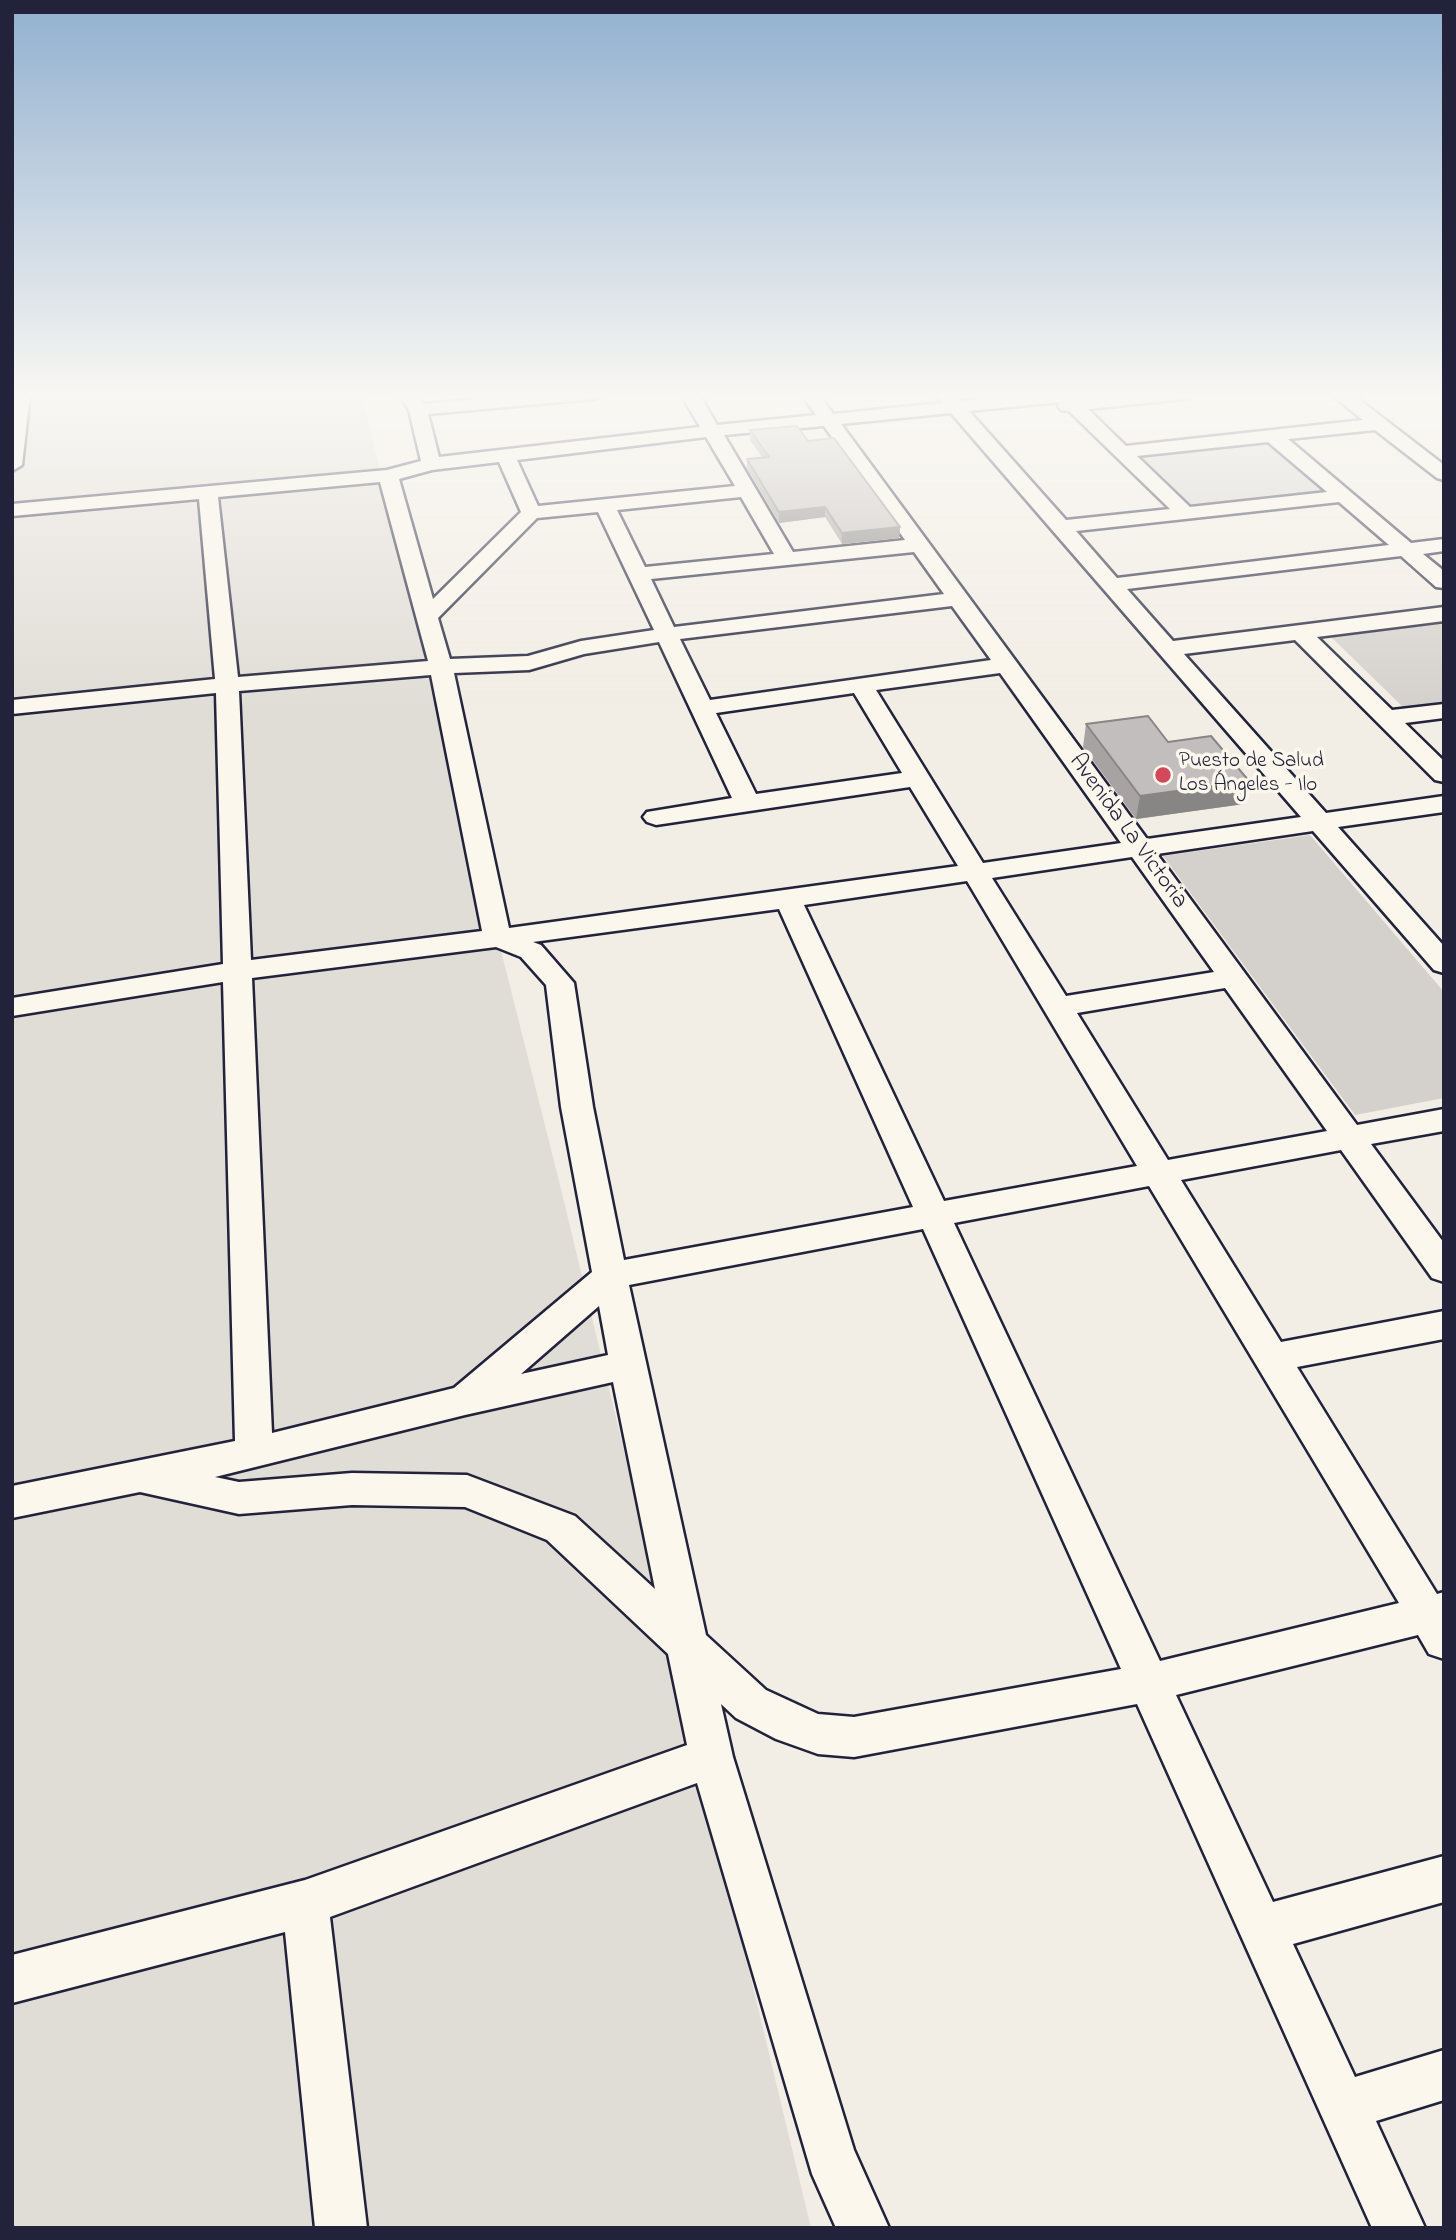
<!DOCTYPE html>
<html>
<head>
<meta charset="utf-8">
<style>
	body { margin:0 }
	#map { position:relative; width:1456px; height:2240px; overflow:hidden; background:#f2eee5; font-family:"Indie Flower",sans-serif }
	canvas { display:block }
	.frame { position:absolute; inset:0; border:14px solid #22223b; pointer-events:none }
</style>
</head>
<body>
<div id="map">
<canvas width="1456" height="2240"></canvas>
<div class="frame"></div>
</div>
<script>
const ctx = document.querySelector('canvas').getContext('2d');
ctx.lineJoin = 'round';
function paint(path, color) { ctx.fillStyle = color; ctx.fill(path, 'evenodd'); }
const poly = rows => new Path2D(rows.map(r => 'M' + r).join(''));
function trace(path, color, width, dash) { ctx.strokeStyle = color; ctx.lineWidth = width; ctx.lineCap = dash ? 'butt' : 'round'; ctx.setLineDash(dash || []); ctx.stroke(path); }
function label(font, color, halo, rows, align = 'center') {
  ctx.font = font + ' "Indie Flower",sans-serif'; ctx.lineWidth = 7; ctx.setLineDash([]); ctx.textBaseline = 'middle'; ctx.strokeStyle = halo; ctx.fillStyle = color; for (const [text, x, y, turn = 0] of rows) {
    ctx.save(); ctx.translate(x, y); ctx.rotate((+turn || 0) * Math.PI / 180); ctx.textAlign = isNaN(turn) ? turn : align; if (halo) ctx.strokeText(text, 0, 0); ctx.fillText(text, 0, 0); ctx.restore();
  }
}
paint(poly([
	[12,394,361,394,560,1185,811,2228,12,2228]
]), '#e0dcd6');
paint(poly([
	[1268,441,1330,494,1189,510,1133,455],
	[1444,618,1444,706,1407,711,1327,633],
	[1310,835,1444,992,1444,1098,1355,1115,1163,856]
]), '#d4d1cc');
const minor = poly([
	[12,394,30,394,22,465,12,471,12,394],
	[399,394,417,394,423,404,533,394,603,394,594,399,428,414,439,457,700,427,681,394,699,394,717,425,816,415,801,394,819,394,833,414,942,403,935,394,954,394,960,401,1032,394,1098,394,1095,398,1130,394,1193,394,1184,399,1088,409,1126,446,1363,420,1331,394,1352,394,1444,465,1444,480,1437,478,1375,430,1288,439,1411,543,1444,539,1444,551,1423,554,1444,571,1444,588,1436,587,1401,556,1127,589,1173,641,1444,607,1444,621,1317,637,1392,710,1444,704,1444,718,1405,723,1444,761,1444,782,1435,780,1295,640,1184,654,1326,813,1444,796,1444,812,1338,827,1444,946,1444,973,1434,970,1313,831,1157,854,1357,1125,1444,1109,1444,1131,1371,1144,1444,1243,1444,1282,1432,1278,1341,1150,1181,1180,1281,1342,1444,1311,1444,1339,1297,1367,1437,1594,1444,1592,1444,1659,1429,1654,1418,1635,1176,1695,1273,1902,1444,1856,1444,1902,1293,1944,1355,2077,1444,2050,1444,2100,1376,2121,1425,2228,1372,2228,1137,1704,854,1757,818,1754,776,1739,736,1718,721,1704,733,1757,854,2150,889,2228,836,2228,812,2174,697,1783,330,1917,367,2228,315,2228,285,1932,12,2003,12,1955,305,1880,687,1745,668,1654,547,1540,465,1507,352,1505,239,1514,140,1492,12,1518,12,1486,235,1441,223,982,12,1016,12,998,223,964,216,693,12,714,12,700,215,679,199,499,12,516,12,504,387,470,421,461,409,410,399,394],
	[1060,402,1058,406,1061,410,1069,411,1170,509,1066,520,969,411,1060,402],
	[951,413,1053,531,1301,817,1147,839,841,424,951,413],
	[824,426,905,540,793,552,724,435,824,426],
	[706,437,735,486,538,506,517,460,706,437],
	[1268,442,1327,492,1190,507,1137,456,1268,442],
	[499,462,521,512,433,599,399,479,432,470,499,462],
	[380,482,428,661,238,677,218,497,380,482],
	[741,497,774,554,645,567,617,510,741,497],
	[1339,502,1389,545,1117,578,1076,531,1339,502],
	[598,512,654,630,581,641,528,656,450,659,438,618,537,518,598,512],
	[914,552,944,594,674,627,651,579,914,552],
	[952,606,991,660,710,700,680,639,952,606],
	[659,642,732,798,647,812,643,817,647,822,656,825,910,787,958,866,509,928,454,673,529,670,584,654,659,642],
	[1000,673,1121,843,983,863,876,690,1000,673],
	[431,675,482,931,251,960,239,691,431,675],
	[854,693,902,773,756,794,716,713,854,693],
	[1132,857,1214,972,1066,996,992,878,1132,857],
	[967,881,1137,1166,944,1201,804,905,967,881],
	[779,909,913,1207,624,1260,593,1107,574,983,541,945,533,942,779,909],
	[496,947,521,957,546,985,561,1107,592,1272,454,1388,272,1433,252,978,496,947],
	[1225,988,1327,1131,1168,1160,1077,1013,1225,988],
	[1149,1186,1399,1603,1160,1661,954,1223,1149,1186],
	[923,1229,1121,1669,854,1717,818,1714,766,1690,706,1635,629,1285,923,1229],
	[599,1306,608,1355,521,1374,599,1306],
	[613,1382,655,1589,575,1516,467,1475,352,1473,239,1482,215,1477,465,1415,613,1382]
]);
trace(minor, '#22223b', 5);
paint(minor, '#fbf7ec');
paint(poly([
	[750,430,808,441,900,527,899,538,842,544,825,517,779,523,747,469,747,459,762,457,750,440],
	[1086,724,1168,742,1249,781,1244,804,1136,819,1083,747]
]), '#a7a3a3');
paint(poly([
	[825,507,825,517,779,523,779,512],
	[900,527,899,538,842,544,842,533],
	[1249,781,1244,804,1136,819,1140,796]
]), '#888585');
const building = poly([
	[797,426,808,441,834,438,900,527,842,533,825,507,779,512,747,459,769,457,750,430,797,426],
	[1148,716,1168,742,1211,736,1249,781,1140,796,1086,724,1148,716]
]);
paint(building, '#c2bebe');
trace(building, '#888585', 2);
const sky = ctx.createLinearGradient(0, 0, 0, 708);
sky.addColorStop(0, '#91b0d0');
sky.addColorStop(0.56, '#f9f7f3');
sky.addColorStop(1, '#f9f7f300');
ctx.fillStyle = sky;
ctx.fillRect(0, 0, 1456, 708);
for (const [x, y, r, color] of [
	[1163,775,9,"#d1495b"]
]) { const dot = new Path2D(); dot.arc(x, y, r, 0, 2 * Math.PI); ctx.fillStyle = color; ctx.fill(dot); trace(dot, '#fbf7ec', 2.5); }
label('21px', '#22223b', '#fbf7ec', [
	["Puesto de Salud",1179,763],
	["Los Ángeles - Ilo",1179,787]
], 'left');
label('24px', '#22223b', '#fbf7ec', [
	["Avenida La Victoria",1127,832,54]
]);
</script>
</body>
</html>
